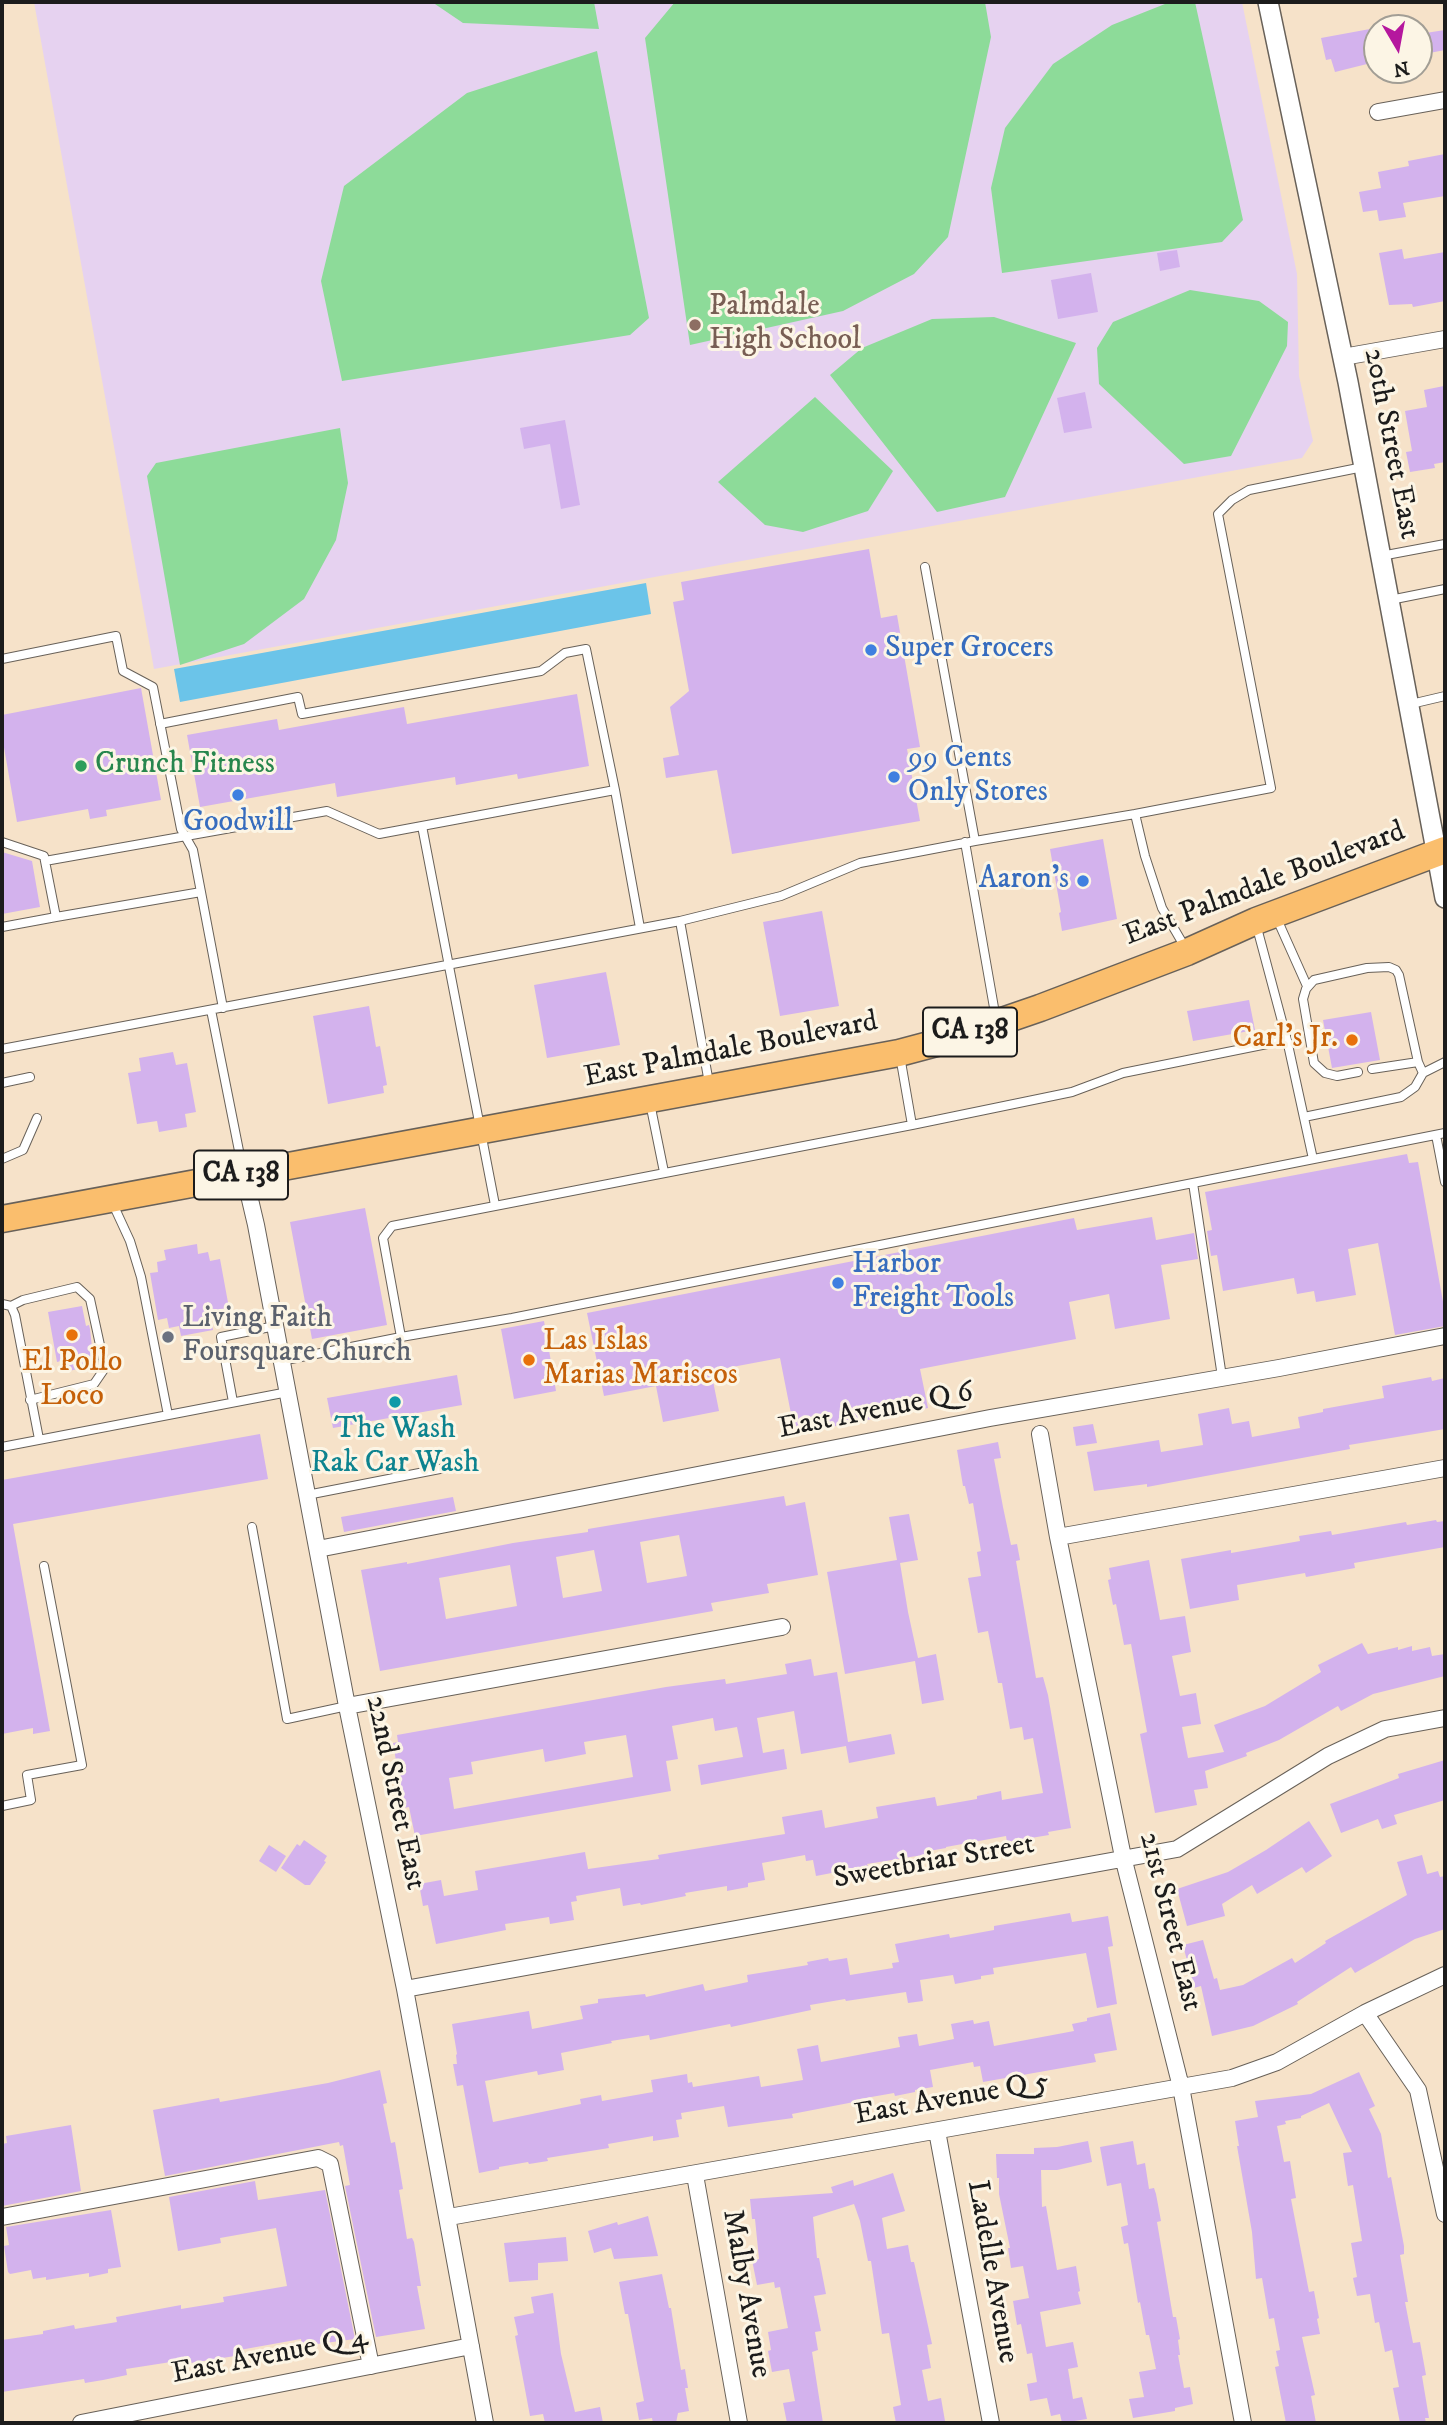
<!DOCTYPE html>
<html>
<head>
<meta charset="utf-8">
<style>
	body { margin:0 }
	#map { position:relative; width:1447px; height:2425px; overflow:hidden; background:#f6e2c9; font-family:"IM FELL DW Pica",serif }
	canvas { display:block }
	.frame { position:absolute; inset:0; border:4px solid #1c1c1c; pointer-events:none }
	.north { position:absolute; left:1363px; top:14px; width:70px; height:70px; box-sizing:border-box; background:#fcf5e5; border:2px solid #a29e95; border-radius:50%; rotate:170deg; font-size:19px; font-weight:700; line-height:28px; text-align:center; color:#1c1c1c }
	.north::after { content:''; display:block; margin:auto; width:24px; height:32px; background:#b5179e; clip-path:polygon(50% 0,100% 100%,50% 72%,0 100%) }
</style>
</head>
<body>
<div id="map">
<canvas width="1447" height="2425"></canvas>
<div class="frame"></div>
<div class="north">N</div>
</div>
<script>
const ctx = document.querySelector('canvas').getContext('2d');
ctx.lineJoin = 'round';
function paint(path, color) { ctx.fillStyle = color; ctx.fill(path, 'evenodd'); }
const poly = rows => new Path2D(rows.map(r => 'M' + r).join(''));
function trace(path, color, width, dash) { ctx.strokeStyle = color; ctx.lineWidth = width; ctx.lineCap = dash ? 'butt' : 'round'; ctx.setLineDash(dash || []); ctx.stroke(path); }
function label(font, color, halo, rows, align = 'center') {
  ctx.font = font + ' "IM FELL DW Pica",serif'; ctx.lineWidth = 6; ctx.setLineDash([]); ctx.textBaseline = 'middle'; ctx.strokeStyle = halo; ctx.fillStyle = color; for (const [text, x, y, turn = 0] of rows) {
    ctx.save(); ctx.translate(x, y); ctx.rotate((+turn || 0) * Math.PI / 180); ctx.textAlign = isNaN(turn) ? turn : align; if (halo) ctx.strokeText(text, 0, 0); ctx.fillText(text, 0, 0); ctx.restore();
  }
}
paint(poly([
	[34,2,1242,2,1297,274,1299,376,1313,441,1302,458,154,669]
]), '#e6d2f0');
paint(poly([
	[432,2,594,2,599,29,463,23],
	[675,2,985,2,991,37,948,237,914,274,843,311,690,345,645,38],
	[1170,2,1195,2,1243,220,1222,242,1002,273,991,188,1005,128,1053,64,1112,25],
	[597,51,649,318,630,335,342,381,321,281,344,186,467,93],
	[1190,290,1259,301,1288,322,1287,346,1231,456,1184,464,1099,384,1097,348,1113,322],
	[994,317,1076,343,1005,497,937,512,830,375,862,348,932,319],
	[815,397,893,471,868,511,803,532,765,525,718,482],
	[340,428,348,483,336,540,304,599,244,644,180,665,147,476,156,463]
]), '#8ddb99');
paint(poly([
	[646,583,651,614,180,702,174,669]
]), '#6bc4e9');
paint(poly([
	[1370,29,1371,31,1377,29,1377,45,1372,46,1375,62,1335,72,1331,59,1326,60,1321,38],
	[1445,30,1445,50,1419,55,1419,34],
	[1445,154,1445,196,1403,203,1406,217,1379,221,1377,210,1363,212,1359,192,1381,188,1378,172,1409,166,1408,161],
	[1402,249,1404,259,1445,252,1445,301,1413,307,1412,304,1389,305,1379,253],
	[1177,250,1180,267,1160,271,1157,253],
	[1091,273,1098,312,1058,319,1051,280],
	[1444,386,1445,462,1434,464,1435,468,1410,472,1406,452,1412,451,1405,411,1427,407,1424,390],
	[1085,392,1092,428,1064,433,1057,398],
	[565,420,580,505,561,509,550,444,524,449,520,428],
	[869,549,881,618,897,615,920,747,907,749,920,821,732,854,717,770,666,778,663,758,679,755,670,707,689,691,673,602,684,600,681,582],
	[141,688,161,800,106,810,107,816,90,819,88,809,17,822,2,736,2,715],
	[577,694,589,766,518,779,517,774,456,785,455,777,337,797,335,783,200,807,187,735,277,719,279,730,404,707,407,724],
	[1103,839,1117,919,1062,931,1059,913,1061,912,1050,849],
	[2,852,32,861,40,907,2,914],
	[822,911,839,1006,780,1016,763,922],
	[606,972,620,1045,547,1058,534,985],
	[1249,1000,1255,1030,1193,1041,1187,1011],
	[369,1006,376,1047,380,1046,387,1085,383,1086,384,1093,328,1104,313,1016],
	[1371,1012,1380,1060,1332,1068,1323,1020],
	[173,1052,176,1065,187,1063,196,1112,185,1114,187,1127,159,1132,157,1121,137,1124,128,1073,141,1071,139,1058],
	[1407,1154,1409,1163,1418,1162,1445,1313,1445,1326,1395,1335,1378,1243,1348,1249,1356,1295,1316,1302,1314,1291,1297,1294,1294,1278,1223,1291,1217,1255,1211,1256,1207,1231,1212,1230,1205,1192],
	[365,1208,387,1325,312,1339,290,1222],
	[1152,1217,1156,1240,1194,1233,1198,1259,1161,1265,1170,1319,1115,1329,1109,1294,1069,1302,1076,1339,920,1369,928,1408,795,1434,780,1358,711,1371,719,1411,663,1422,656,1386,604,1396,587,1313,1074,1218,1077,1230],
	[197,1244,198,1254,208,1252,210,1261,220,1259,229,1308,220,1309,221,1318,211,1320,213,1330,181,1336,179,1326,169,1328,167,1318,158,1320,150,1273,158,1272,157,1262,166,1260,164,1250],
	[82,1306,86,1326,89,1325,90,1329,94,1366,63,1372,61,1361,57,1362,48,1312],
	[544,1321,556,1391,514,1399,501,1329],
	[457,1375,462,1405,333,1428,327,1398],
	[1431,1377,1432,1381,1445,1378,1445,1429,1349,1445,1350,1449,1147,1487,1147,1484,1094,1491,1087,1452,1159,1440,1161,1452,1203,1445,1198,1414,1229,1408,1232,1424,1249,1421,1252,1437,1300,1428,1298,1417,1323,1412,1323,1409,1384,1398,1382,1386],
	[1093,1424,1097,1443,1076,1446,1073,1427],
	[260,1434,268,1479,13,1524,50,1731,33,1734,33,1728,2,1734,2,1480],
	[998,1442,1001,1458,994,1459,1003,1507,1011,1545,1017,1544,1020,1560,1016,1561,1036,1678,1043,1677,1048,1695,1071,1828,1048,1832,1049,1835,1007,1842,1006,1836,946,1847,946,1848,929,1851,929,1854,867,1864,868,1866,816,1876,813,1860,806,1861,805,1855,762,1863,765,1880,748,1883,748,1887,727,1891,727,1886,685,1893,686,1896,641,1905,640,1903,623,1906,620,1888,576,1896,577,1901,571,1902,574,1920,550,1924,549,1917,505,1924,506,1930,436,1944,428,1905,423,1906,419,1884,441,1880,444,1896,478,1890,475,1871,585,1852,588,1869,659,1859,658,1855,785,1834,782,1817,822,1810,825,1828,878,1818,876,1807,935,1797,937,1806,977,1799,977,1796,1001,1791,1002,1800,1043,1793,1033,1738,1024,1740,1022,1727,1010,1729,1002,1683,998,1683,988,1631,978,1633,968,1578,981,1576,977,1552,981,1551,973,1503,969,1504,965,1486,963,1486,957,1450],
	[784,1496,786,1506,805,1502,818,1575,767,1584,769,1593,711,1603,713,1611,380,1671,361,1570,407,1562,407,1564,513,1543,588,1532,588,1529],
	[679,1535,687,1576,647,1583,640,1542],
	[594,1550,602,1591,563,1598,556,1557],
	[510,1565,517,1606,446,1619,439,1578],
	[453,1497,456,1511,344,1532,341,1517],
	[909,1514,918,1560,900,1563,908,1612,918,1658,936,1654,944,1700,922,1704,915,1661,845,1674,827,1572,897,1560,889,1517],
	[1436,1520,1437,1522,1445,1521,1445,1547,1354,1563,1355,1568,1306,1577,1305,1573,1237,1585,1239,1600,1190,1609,1181,1559,1231,1550,1231,1553,1300,1541,1299,1536,1331,1531,1332,1535,1406,1522,1407,1525],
	[1149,1560,1160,1620,1185,1616,1191,1652,1172,1656,1180,1696,1196,1693,1201,1724,1182,1727,1188,1758,1224,1752,1214,1725,1265,1706,1321,1672,1318,1665,1362,1643,1368,1654,1398,1647,1398,1650,1412,1646,1412,1651,1430,1647,1432,1656,1445,1654,1445,1676,1373,1694,1341,1711,1338,1706,1279,1740,1246,1753,1247,1756,1205,1771,1208,1788,1194,1790,1197,1805,1155,1813,1140,1734,1147,1732,1131,1644,1124,1645,1116,1604,1113,1605,1108,1580,1111,1579,1109,1568],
	[811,1659,814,1676,837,1672,848,1742,891,1734,895,1754,849,1763,846,1746,801,1754,794,1711,757,1718,763,1753,784,1749,787,1769,701,1785,698,1765,743,1757,737,1727,715,1731,713,1718,672,1726,678,1759,666,1761,671,1791,415,1836,409,1807,404,1808,393,1743,398,1742,397,1735,666,1687,725,1679,726,1684,787,1674,785,1664],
	[626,1735,633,1777,454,1809,449,1778,473,1774,471,1762,543,1749,545,1762,586,1754,584,1742],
	[1445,1760,1445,1800,1394,1815,1397,1824,1382,1829,1378,1819,1341,1833,1330,1804,1399,1778,1398,1774],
	[1309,1821,1332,1856,1306,1873,1302,1867,1257,1894,1252,1885,1222,1904,1225,1916,1187,1926,1177,1889,1228,1872,1266,1850],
	[304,1840,327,1856,324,1861,326,1862,310,1885,305,1885,281,1868,297,1844,300,1846],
	[269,1845,286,1856,276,1872,259,1861],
	[1422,1855,1427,1874,1438,1871,1440,1877,1445,1876,1445,1929,1415,1939,1355,1973,1351,1967,1297,2002,1298,2004,1253,2026,1212,2036,1201,1986,1194,1988,1183,1945,1203,1940,1214,1979,1217,1978,1220,1990,1243,1985,1292,1958,1295,1963,1326,1943,1325,1941,1407,1895,1397,1862],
	[1070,1913,1072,1922,1108,1916,1113,1946,1108,1947,1117,2004,1097,2008,1086,1953,993,1968,994,1974,981,1976,981,1979,955,1984,953,1975,920,1980,923,2001,908,2003,906,1992,846,2001,845,1999,810,2005,811,2010,731,2027,730,2024,650,2040,649,2035,611,2041,612,2043,561,2053,564,2070,538,2075,537,2071,485,2081,493,2122,581,2104,580,2099,601,2095,602,2101,653,2092,651,2080,687,2074,688,2083,692,2082,693,2087,759,2076,761,2087,803,2080,797,2049,818,2045,821,2062,900,2047,898,2037,917,2034,919,2046,954,2039,951,2024,973,2020,974,2024,989,2021,994,2046,1074,2031,1072,2024,1087,2021,1087,2018,1110,2013,1117,2050,1094,2054,1096,2062,983,2082,980,2066,974,2067,973,2062,930,2070,933,2087,915,2090,915,2092,895,2096,894,2093,854,2100,854,2102,792,2114,793,2118,728,2127,724,2106,681,2113,682,2119,676,2120,679,2137,653,2141,653,2136,608,2144,609,2148,547,2158,548,2161,529,2164,528,2162,499,2167,499,2169,479,2173,463,2085,457,2086,453,2064,457,2064,456,2055,457,2054,452,2024,529,2011,532,2029,583,2019,580,2006,598,2003,598,1999,645,1994,646,1997,703,1984,705,1991,748,1982,747,1975,808,1965,807,1962,828,1958,829,1961,847,1958,850,1975,893,1968,892,1963,899,1962,895,1944,949,1934,950,1938,994,1930,994,1926],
	[380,2070,387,2103,383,2104,391,2143,395,2142,403,2189,399,2190,407,2239,412,2238,414,2242,421,2286,417,2286,425,2329,376,2337,345,2186,350,2185,343,2145,340,2146,339,2142,165,2176,153,2110,219,2098,220,2102,328,2083],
	[1359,2072,1375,2106,1369,2109,1381,2134,1388,2178,1391,2177,1404,2246,1404,2254,1400,2255,1408,2302,1405,2302,1413,2343,1420,2342,1426,2375,1422,2376,1429,2418,1425,2418,1426,2423,1400,2423,1393,2388,1399,2387,1392,2350,1385,2352,1379,2322,1375,2323,1370,2294,1357,2296,1353,2278,1357,2277,1351,2243,1362,2241,1353,2185,1348,2186,1343,2153,1352,2152,1329,2103,1301,2116,1301,2118,1285,2121,1286,2124,1277,2126,1284,2162,1290,2161,1296,2198,1291,2199,1309,2292,1314,2291,1319,2318,1317,2319,1320,2334,1302,2337,1315,2395,1311,2396,1316,2423,1286,2423,1275,2367,1279,2366,1276,2351,1280,2350,1274,2318,1269,2319,1262,2278,1256,2279,1252,2232,1237,2146,1239,2146,1235,2121,1258,2117,1255,2101,1311,2094],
	[71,2125,81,2191,2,2206,2,2144,7,2143,6,2136],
	[1088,2141,1092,2162,1057,2170,1041,2170,1042,2207,1046,2206,1057,2270,1076,2266,1080,2291,1078,2292,1081,2304,1040,2312,1046,2347,1073,2342,1078,2367,1068,2369,1073,2399,1082,2397,1087,2419,1062,2423,1060,2414,1051,2416,1047,2398,1030,2401,1027,2384,1037,2382,1032,2353,1027,2354,1021,2324,1017,2325,1013,2301,1029,2298,1023,2266,1011,2268,1008,2248,1010,2248,999,2194,999,2178,997,2178,996,2154,1034,2154,1034,2148,1057,2147],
	[1133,2141,1137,2165,1145,2163,1149,2189,1154,2188,1156,2194,1161,2221,1157,2222,1173,2317,1176,2317,1180,2339,1178,2340,1180,2355,1178,2355,1184,2388,1190,2387,1193,2404,1175,2408,1175,2411,1133,2418,1129,2399,1144,2397,1139,2372,1156,2369,1149,2335,1146,2335,1140,2302,1138,2303,1128,2243,1124,2244,1121,2227,1128,2225,1121,2183,1107,2186,1100,2147],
	[893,2173,905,2211,882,2218,887,2249,908,2245,911,2262,914,2262,932,2344,927,2345,931,2368,922,2370,928,2401,941,2398,945,2421,896,2423,893,2407,901,2405,889,2333,882,2334,871,2261,868,2261,860,2221,854,2204,813,2217,817,2258,819,2258,826,2294,814,2296,821,2331,815,2332,818,2350,812,2352,823,2423,787,2423,783,2403,795,2401,789,2369,772,2372,768,2351,771,2350,768,2332,788,2328,780,2287,775,2288,774,2282,757,2285,752,2260,759,2259,755,2219,752,2219,750,2199,833,2193,831,2187,853,2180,854,2186],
	[255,2181,258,2200,325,2190,355,2339,302,2346,301,2339,234,2351,235,2356,191,2363,190,2359,126,2369,127,2375,103,2380,85,2383,84,2379,2,2392,2,2340,43,2334,43,2331,74,2325,75,2329,117,2322,116,2317,181,2305,181,2309,224,2302,223,2297,287,2286,276,2228,220,2238,221,2243,178,2251,169,2197],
	[111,2210,121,2267,108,2269,108,2273,89,2277,89,2273,46,2280,46,2277,33,2279,31,2270,10,2274,8,2272,4,2246,9,2245,6,2227],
	[648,2216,658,2256,614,2259,611,2248,594,2253,588,2231,617,2222,618,2225],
	[566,2237,568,2261,538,2263,538,2280,509,2282,504,2243],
	[662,2274,669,2308,671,2308,681,2370,685,2369,688,2388,685,2388,689,2411,678,2413,676,2423,653,2423,652,2418,639,2420,636,2403,644,2401,628,2314,625,2314,619,2282],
	[553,2293,561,2354,575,2412,600,2407,603,2423,545,2423,543,2414,530,2416,515,2336,518,2335,514,2317,534,2313,531,2297]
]), '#d3b2ed');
const service = poly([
	[1381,556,1445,544],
	[1390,600,1445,589],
	[2,659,116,636,123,671,153,687,181,829,193,850,223,1008],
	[1411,704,1445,696],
	[160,724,298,697,302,714,541,671,565,653,586,649,615,790],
	[1135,814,1271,788,1218,514,1232,500,1249,490,1363,467],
	[422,826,495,1205],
	[975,841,1135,814,1145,856,1162,908,1186,949],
	[2,842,44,856,56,917,201,892],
	[965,842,996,1019],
	[45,861,327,811,379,834,615,790,640,928],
	[1277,919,1307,986],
	[2,927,56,917],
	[211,1010,243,1171],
	[1287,1040,1313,1159],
	[2,1049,680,921],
	[900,1056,912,1125,392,1226,383,1238,401,1337,512,1318,1445,1133],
	[1372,1069,1418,1062],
	[1358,1072,1337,1076,1325,1073,1314,1063,1303,999,1306,989,1314,980,1367,968,1389,967,1396,970,1399,975,1418,1062,1423,1073],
	[2,1083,30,1077],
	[709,1083,680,921,781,896,860,863,975,841,925,567],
	[650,1103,664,1172],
	[1304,1117,1401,1097,1415,1087,1423,1073,1445,1062],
	[912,1125,1072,1092,1123,1073,1287,1040,1256,924],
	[1436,1135,1445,1182],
	[2,1159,23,1150,37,1118],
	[1193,1183,1222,1377],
	[112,1202,130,1241,141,1277,168,1415],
	[2,1304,11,1306,15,1315,39,1439],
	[11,1306,23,1300,77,1287,90,1299,105,1368,94,1384,30,1400],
	[281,1361,401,1337],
	[233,1402,221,1337,275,1326],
	[2,1447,288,1392],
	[307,1495,450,1467],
	[252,1527,287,1719,347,1706],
	[2,1806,31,1800,27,1775,82,1765,44,1566]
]);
const minor = poly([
	[1378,112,1445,100],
	[1343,357,1445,339],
	[244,1174,256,1225,347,1706,405,1989,485,2423],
	[1040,1434,1058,1537,1123,1857,1181,2087,1243,2423],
	[1058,1537,1445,1468],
	[318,1549,990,1418,1279,1368,1445,1336],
	[347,1706,782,1627],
	[405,1989,1177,1849,1328,1756,1385,1729,1445,1718],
	[1365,2013,1418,2090,1445,2214],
	[937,2131,991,2423],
	[695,2175,739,2423],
	[2,2217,318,2158,330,2164,371,2366],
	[449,2217,1232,2078,1277,2062,1365,2013,1445,1975],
	[81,2423,471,2346]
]);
const tertiary = poly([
	[1268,2,1348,382,1445,898]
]);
const trunk = poly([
	[2,1219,899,1053,944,1041,1040,1008,1187,952,1256,921,1445,850]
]);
trace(service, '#686159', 10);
trace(minor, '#686159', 18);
trace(tertiary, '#686159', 22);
trace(trunk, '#686159', 29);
trace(service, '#fff', 8);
trace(minor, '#fff', 16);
trace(tertiary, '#fff', 19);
trace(trunk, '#fabe6d', 26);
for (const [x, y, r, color] of [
	[695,325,7,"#8d6e63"],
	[871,650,7,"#3f7fe0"],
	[81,766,7,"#2e9e5b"],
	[894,777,7,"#3f7fe0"],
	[238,795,7,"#3f7fe0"],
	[1083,881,7,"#3f7fe0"],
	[1352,1040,7,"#e8710a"],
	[838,1283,7,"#3f7fe0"],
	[72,1335,7,"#e8710a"],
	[168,1337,7,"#6b7280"],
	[529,1360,7,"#e8710a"],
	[395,1402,7,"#0f9aa8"]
]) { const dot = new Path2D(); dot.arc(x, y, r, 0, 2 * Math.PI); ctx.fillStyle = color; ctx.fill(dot); trace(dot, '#fcf5e5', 2.5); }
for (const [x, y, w] of [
	[970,1032,94],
	[241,1175,94]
]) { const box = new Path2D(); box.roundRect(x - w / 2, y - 24.5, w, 49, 5); ctx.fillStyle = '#fcf5e5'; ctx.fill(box); trace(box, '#1c1c1c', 2); }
label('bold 28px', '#1c1c1c', null, [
	["CA 138",970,1032],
	["CA 138",241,1175]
]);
label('30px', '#785e54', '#fcf5e5', [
	["Palmdale",709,308],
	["High School",709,342]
], 'left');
label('30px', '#1c1c1c', '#fcf5e5', [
	["20th Street East",1390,444,79],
	["East Palmdale Boulevard",1265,885,-21],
	["East Palmdale Boulevard",731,1051,-11],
	["East Avenue Q 6",876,1412,-11],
	["22nd Street East",394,1793,78],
	["Sweetbriar Street",934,1863,-10],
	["21st Street East",1169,1922,76],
	["East Avenue Q 5",952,2100,-10],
	["Ladelle Avenue",991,2272,80],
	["Malby Avenue",745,2294,80],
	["East Avenue Q 4",270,2357,-11]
]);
label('30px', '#366cbe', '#fcf5e5', [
	["Super Grocers",885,650],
	["99 Cents",908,760],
	["Only Stores",908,794],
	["Goodwill",238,824,"center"],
	["Aaron's",1069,881,"right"],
	["Harbor",852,1266],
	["Freight Tools",852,1300]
], 'left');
label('30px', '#27864d', '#fcf5e5', [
	["Crunch Fitness",95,766]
], 'left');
label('30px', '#c56008', '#fcf5e5', [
	["Carl's Jr.",1338,1040],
	["Las Islas",543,1343,"left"],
	["Marias Mariscos",543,1377,"left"],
	["El Pollo",72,1364,"center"],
	["Loco",72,1398,"center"]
], 'right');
label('30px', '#5b616d', '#fcf5e5', [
	["Living Faith",182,1320],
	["Foursquare Church",182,1354]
], 'left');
label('30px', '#0d838f', '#fcf5e5', [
	["The Wash",395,1431],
	["Rak Car Wash",395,1465]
]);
</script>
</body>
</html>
